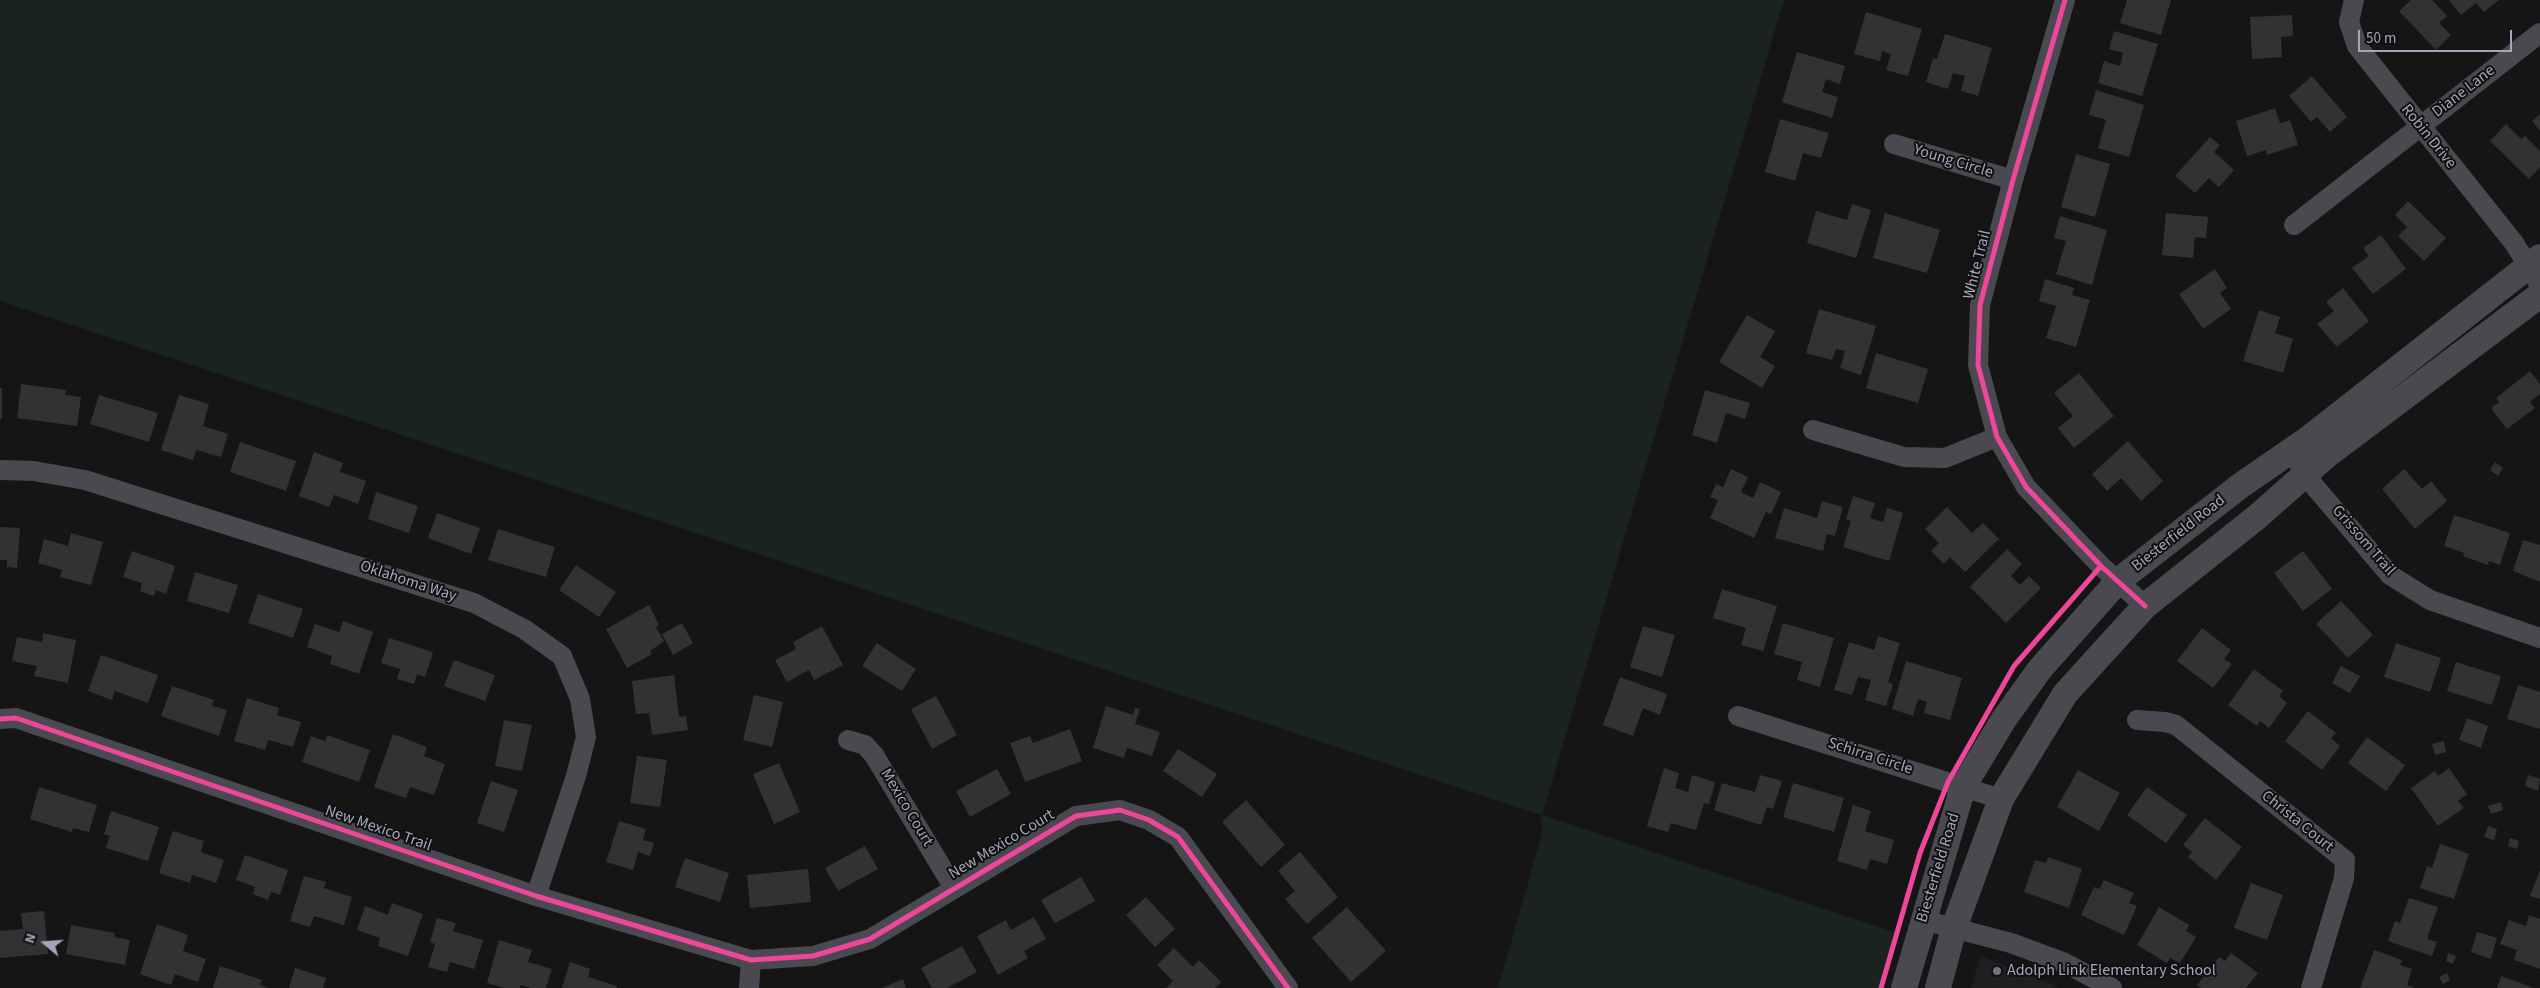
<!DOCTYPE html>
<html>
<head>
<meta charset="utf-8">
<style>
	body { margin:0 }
	#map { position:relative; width:2540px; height:988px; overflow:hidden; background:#151516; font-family:"Source Sans 3",sans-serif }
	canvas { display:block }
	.north { position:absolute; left:20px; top:918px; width:50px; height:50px; -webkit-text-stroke:4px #100f12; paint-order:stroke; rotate:288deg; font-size:14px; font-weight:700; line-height:20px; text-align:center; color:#a5a6b8 }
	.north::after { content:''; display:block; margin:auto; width:18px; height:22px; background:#a5a6b8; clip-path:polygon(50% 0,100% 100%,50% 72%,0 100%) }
	.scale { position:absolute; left:2358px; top:30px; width:154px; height:22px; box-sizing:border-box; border:2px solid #a5a6b8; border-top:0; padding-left:6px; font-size:15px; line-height:18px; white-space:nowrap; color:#a5a6b8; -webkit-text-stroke:4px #100f12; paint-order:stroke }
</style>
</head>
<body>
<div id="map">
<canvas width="2540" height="988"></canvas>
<div class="north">N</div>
<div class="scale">50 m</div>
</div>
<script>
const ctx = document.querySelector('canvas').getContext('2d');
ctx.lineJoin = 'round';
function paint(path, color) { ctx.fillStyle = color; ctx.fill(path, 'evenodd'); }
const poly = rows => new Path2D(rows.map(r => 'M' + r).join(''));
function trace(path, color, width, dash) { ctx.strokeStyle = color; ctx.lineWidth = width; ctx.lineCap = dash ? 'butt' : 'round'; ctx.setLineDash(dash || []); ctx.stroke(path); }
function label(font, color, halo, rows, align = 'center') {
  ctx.font = font + ' "Source Sans 3",sans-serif'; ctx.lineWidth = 4; ctx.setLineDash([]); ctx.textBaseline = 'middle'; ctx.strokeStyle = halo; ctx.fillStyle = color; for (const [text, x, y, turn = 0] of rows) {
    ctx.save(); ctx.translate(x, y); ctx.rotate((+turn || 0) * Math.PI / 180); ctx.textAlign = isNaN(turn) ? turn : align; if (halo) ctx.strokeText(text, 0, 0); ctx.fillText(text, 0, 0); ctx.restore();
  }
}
paint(poly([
	[1980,956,2048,982,2059,988,1971,988]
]), '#1f1f22');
paint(poly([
	[0,0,1784,0,1542,815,1897,933,1881,988,1498,988,1542,834,1541,815,0,301]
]), '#1b231e');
paint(poly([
	[2127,0,2171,0,2161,35,2120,23],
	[2411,0,2432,0,2447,16,2439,23,2451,35,2436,50,2399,11],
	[2449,0,2499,0,2484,12,2476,3,2461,15],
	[1866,12,1922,29,1908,76,1886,70,1891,54,1882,51,1880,61,1854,54],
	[2292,15,2293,36,2281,37,2282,57,2252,59,2250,17],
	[2114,31,2158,44,2142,96,2098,83,2104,61,2120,66,2123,53,2109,49],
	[1945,34,1992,48,1978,96,1961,91,1965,76,1953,73,1948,89,1926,82,1933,58,1937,59],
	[1797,52,1845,66,1840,84,1826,79,1822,92,1838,97,1832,118,1782,102],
	[2312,76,2347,117,2330,132,2317,117,2311,122,2289,96],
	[2096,90,2144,105,2129,157,2098,148,2106,120,2089,115],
	[2275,108,2280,123,2290,120,2298,145,2267,155,2266,150,2247,156,2236,121],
	[2540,114,2540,131,2532,121],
	[1780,119,1829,133,1821,158,1803,153,1795,181,1765,172],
	[2506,124,2521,139,2525,136,2540,151,2540,167,2529,179,2490,141],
	[2210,137,2220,145,2214,152,2234,170,2219,187,2209,178,2195,193,2175,176],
	[2076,154,2110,164,2095,217,2061,207],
	[2408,201,2446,238,2424,261,2398,236,2407,227,2395,215],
	[1852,204,1871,210,1856,258,1807,243,1816,211,1847,220],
	[1885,213,1940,230,1927,273,1873,258],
	[2166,213,2208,217,2206,238,2195,237,2193,258,2162,255],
	[2060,216,2107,230,2092,285,2056,274,2066,241,2054,238],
	[2381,235,2406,269,2373,294,2352,268,2369,256,2363,248],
	[2215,269,2227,288,2220,293,2231,309,2203,329,2179,294],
	[2045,279,2074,288,2072,295,2090,300,2076,347,2046,338,2056,306,2039,301],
	[2343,288,2369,321,2337,347,2317,324,2334,311,2326,302],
	[1819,309,1876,326,1861,375,1840,368,1845,351,1836,349,1832,360,1806,353],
	[2259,310,2280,317,2275,333,2293,339,2283,373,2243,361],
	[1747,315,1775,331,1760,357,1775,366,1762,388,1719,362],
	[1876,353,1928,369,1918,403,1866,388],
	[2530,371,2540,384,2540,394,2530,402,2535,408,2507,429,2491,408,2499,402,2496,398],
	[2079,373,2114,416,2074,448,2058,428,2073,416,2054,393],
	[21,384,66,390,65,395,81,397,77,426,17,418],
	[0,388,2,388,2,419,0,419],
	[1705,390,1750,403,1745,419,1726,413,1717,443,1692,435],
	[99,395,158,413,149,442,90,424],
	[179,395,209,404,203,426,228,434,221,457,196,450,193,460,161,450],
	[2128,441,2163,481,2141,501,2121,478,2107,491,2092,474],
	[240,442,296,461,286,491,230,472],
	[314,452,343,463,340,472,366,481,358,504,334,495,329,507,299,496],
	[2495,462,2503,468,2498,476,2490,470],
	[1731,469,1748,477,1741,492,1753,498,1760,482,1781,492,1771,514,1766,512,1754,538,1710,518,1718,500,1710,497,1716,484,1723,487],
	[2404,469,2422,489,2431,481,2447,501,2415,529,2382,489],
	[376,492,418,506,409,533,368,519],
	[1853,496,1875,503,1870,518,1883,522,1887,508,1903,513,1889,561,1843,547,1851,521,1846,519],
	[1822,501,1843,507,1835,536,1827,534,1823,551,1775,538,1784,508,1817,518],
	[1947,507,1972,533,1983,523,1999,539,1965,572,1950,557,1944,564,1931,551,1939,543,1925,529],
	[437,513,480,528,471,554,428,538],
	[2454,515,2510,533,2500,565,2489,561,2488,565,2463,556,2464,553,2444,546],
	[0,527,20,528,17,568,7,567,7,560,0,560],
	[498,529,555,547,546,577,488,560],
	[71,533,103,542,91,585,60,577,62,570,38,563,44,539,68,546],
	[2523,540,2540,545,2540,582,2513,571],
	[2007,549,2022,564,2011,576,2020,585,2029,576,2041,588,2006,623,1970,587],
	[132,551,175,566,166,594,156,590,154,596,140,591,142,583,123,577],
	[2303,551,2332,589,2303,611,2274,573],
	[576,565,616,592,599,617,559,590],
	[195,572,238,585,229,613,187,601],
	[1722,589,1777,606,1763,651,1741,645,1746,628,1713,618],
	[258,594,303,609,293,638,248,623],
	[2341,601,2373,635,2348,658,2316,624],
	[649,605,659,625,656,627,664,641,650,651,652,654,627,668,606,629],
	[343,621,373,632,359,674,330,664,332,656,307,647,315,624,339,632],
	[682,623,693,643,673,655,662,634],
	[1783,623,1834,638,1820,687,1797,680,1802,662,1774,654],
	[822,626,843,665,814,680,809,670,787,682,775,660,796,649,793,642],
	[1643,626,1675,635,1662,677,1630,667],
	[2202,628,2231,650,2224,659,2232,664,2213,688,2177,661],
	[43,633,76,640,68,683,34,676,37,666,12,661,17,637,42,642],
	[1878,636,1900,643,1888,682,1893,684,1886,706,1865,700,1871,680,1858,677,1852,695,1834,690,1849,642,1874,650],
	[389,638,433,652,425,677,417,674,414,684,397,679,400,669,381,663],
	[877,643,916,669,902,691,862,666],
	[2396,643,2441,658,2430,692,2384,677],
	[101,655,158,675,148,703,115,691,112,700,88,691],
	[454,660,495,675,485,701,444,686],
	[1906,661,1962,678,1950,720,1924,713,1927,702,1918,699,1913,716,1892,709],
	[2456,662,2501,676,2492,705,2447,691],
	[2341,666,2360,676,2350,693,2332,683],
	[2254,669,2283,691,2279,696,2287,703,2269,728,2260,721,2257,726,2228,705],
	[674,675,679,717,686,716,688,730,652,735,649,713,636,714,632,681],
	[1620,677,1667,694,1660,715,1643,708,1633,736,1603,725],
	[2518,685,2540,692,2540,729,2507,719],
	[172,686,214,700,212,706,227,710,219,736,161,716],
	[754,695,783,702,772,747,743,740],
	[936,696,957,735,932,749,911,709],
	[247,698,279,708,277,715,301,722,293,747,268,740,265,750,234,741],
	[1106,706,1133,715,1135,708,1140,709,1135,724,1160,732,1152,756,1127,748,1124,758,1093,748],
	[2308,711,2336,733,2331,738,2340,746,2322,770,2285,741],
	[2467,718,2488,726,2481,748,2459,740],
	[504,720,532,725,522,771,495,766],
	[1070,729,1082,761,1025,782,1010,743,1030,736,1033,743],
	[393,734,427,747,424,756,445,764,434,795,410,787,406,798,374,787],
	[327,735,370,750,359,782,302,762,311,736,325,741],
	[2367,737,2405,765,2386,791,2348,763],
	[2444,741,2446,752,2435,755,2432,744],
	[1178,749,1217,774,1202,797,1163,771],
	[637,756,667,760,660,807,630,803],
	[779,763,800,812,774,824,753,774],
	[1664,768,1679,773,1675,788,1688,792,1692,775,1715,782,1709,804,1704,803,1696,830,1671,823,1668,832,1647,826],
	[2449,768,2467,794,2458,801,2464,808,2438,826,2411,788,2435,771,2438,776],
	[997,769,1011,794,970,817,956,791],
	[2078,770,2120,793,2099,831,2057,807],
	[1760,775,1782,781,1773,809,1767,807,1761,825,1714,810,1722,783,1755,792],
	[2528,775,2540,779,2538,791,2525,786],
	[491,781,518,790,504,832,477,823],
	[1793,783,1844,798,1834,832,1783,817],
	[39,787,97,805,89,832,73,828,72,832,30,819],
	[2147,787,2187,815,2166,843,2127,815],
	[1246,800,1285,845,1261,867,1222,822],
	[2501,802,2503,810,2491,814,2488,806],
	[1853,805,1871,811,1865,831,1894,840,1887,864,1870,859,1867,870,1837,861],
	[111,811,159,827,148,861,106,848,110,836,104,834],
	[2205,818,2242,847,2216,880,2188,857,2192,852,2183,845],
	[619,821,646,829,643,840,654,843,650,856,638,852,633,870,606,862],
	[2488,826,2497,829,2494,840,2484,837],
	[173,831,204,841,201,852,224,860,216,883,192,875,190,883,159,873],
	[2510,838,2519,841,2517,849,2508,846],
	[2440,844,2469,854,2454,899,2420,888,2427,866,2432,868],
	[865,846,878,869,838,891,825,868],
	[1300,852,1338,897,1307,924,1285,899,1295,891,1278,871],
	[245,855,288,870,280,895,271,892,268,900,253,894,255,887,236,880],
	[2048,857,2082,869,2069,908,2024,892,2035,860,2046,863],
	[685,858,729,873,720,902,675,887],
	[808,869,811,902,750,908,747,875],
	[2540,870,2540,899,2530,896],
	[304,876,326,882,324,888,352,897,344,925,314,916,310,927,290,921],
	[1081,877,1095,901,1055,923,1041,900],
	[2104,880,2134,893,2129,903,2137,906,2124,935,2081,915,2094,887,2100,889],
	[2251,883,2283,895,2267,940,2234,928],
	[1146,897,1175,929,1155,947,1126,915],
	[2409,898,2438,907,2427,939,2437,942,2432,956,2388,941,2395,921,2400,923],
	[392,903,423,914,408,956,378,946,380,938,357,930,365,906,388,915],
	[1347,907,1386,951,1351,982,1312,938],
	[2159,907,2189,925,2186,931,2196,937,2180,963,2170,958,2167,963,2137,945],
	[44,911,48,954,0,958,0,931,23,929,21,913],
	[2529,915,2540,919,2540,969,2514,960,2517,950,2500,944,2509,920,2526,926],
	[1034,917,1046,939,1024,951,1028,958,998,975,977,936,1006,920,1011,930],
	[437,918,456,923,453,931,483,940,474,969,450,962,447,972,428,967,435,944,430,942],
	[157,924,188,935,183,951,206,959,198,982,175,974,171,985,140,974],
	[71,925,115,933,114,937,130,940,125,965,66,954],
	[2477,932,2497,938,2491,959,2471,952],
	[499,940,532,950,528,962,552,969,546,988,531,988,521,985,520,988,505,988,487,983],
	[962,946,977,972,947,988,932,988,921,968],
	[1174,948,1193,967,1199,960,1221,982,1215,988,1166,988,1173,981,1157,965],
	[2374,950,2402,960,2400,965,2412,969,2407,985,2415,988,2360,988],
	[2231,953,2258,973,2246,988,2201,988,2197,985,2219,957,2225,961],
	[2448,953,2456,956,2453,964,2446,961],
	[570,962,590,969,588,977,617,986,617,988,562,988],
	[220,966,262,980,260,985,268,988,213,988],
	[295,968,326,978,323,988,289,988],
	[2447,973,2450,980,2443,984,2439,977],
	[2501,976,2534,988,2497,988],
	[903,979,906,988,882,988]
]), '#323134');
trace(poly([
	[2065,0,2013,180,1980,305,1978,365,1997,437,2026,487,2101,566,2145,606],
	[2354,0,2349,22,2357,46,2514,243,2540,285],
	[1894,144,2013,180],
	[2294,225,2540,33],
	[1813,430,1904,457,1945,458,1997,437],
	[2292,449,2304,474,2390,575,2430,600,2540,638],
	[0,470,34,471,85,480,474,603,524,629,562,656,580,699,586,737,576,776,536,896],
	[1738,716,2001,799],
	[0,719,16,718,536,896,751,960,813,956,870,939,1076,816,1120,810,1149,820,1178,837,1288,988],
	[2137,720,2165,722,2176,725,2345,860,2344,878,2311,988],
	[848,740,865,745,874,755,954,888],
	[1923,920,2011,943,2065,963,2112,988],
	[749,988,751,960]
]), '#4a494f', 20);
trace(poly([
	[1904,988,1963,787,2004,719,2040,669,2118,581,2240,486,2308,439,2540,257],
	[1938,988,1954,928,2001,799,2065,694,2145,606,2257,517,2327,455,2540,295]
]), '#4a494f', 26);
trace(poly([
	[2065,0,2013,180,1980,305,1978,365,1997,437,2026,487,2101,566,2145,606],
	[0,719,16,718,536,896,751,960,813,956,870,939,1076,816,1120,810,1149,820,1178,837,1288,988],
	[1881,988,1920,853,1948,782,2014,666,2101,566]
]), '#ed469a', 5);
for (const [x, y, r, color] of [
	[1997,971,5,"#73737f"]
]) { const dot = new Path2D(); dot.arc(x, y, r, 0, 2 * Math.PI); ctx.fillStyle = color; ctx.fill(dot); trace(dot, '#100f12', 2); }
label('16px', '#a5a6b8', '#100f12', [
	["Diane Lane",2464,92,-38],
	["Robin Drive",2428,137,51],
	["Young Circle",1953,162,17],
	["White Trail",1978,265,-76],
	["Biesterfield Road",2179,534,-38],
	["Grissom Trail",2363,541,49],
	["Oklahoma Way",408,582,18],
	["Schirra Circle",1870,757,18],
	["Mexico Court",906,808,59],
	["Christa Court",2297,822,39],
	["New Mexico Trail",378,829,19],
	["New Mexico Court",1002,845,-31],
	["Biesterfield Road",1939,868,-73]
]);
label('16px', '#a5a6b8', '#100f12', [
	["Adolph Link Elementary School",2007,971]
], 'left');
</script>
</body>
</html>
